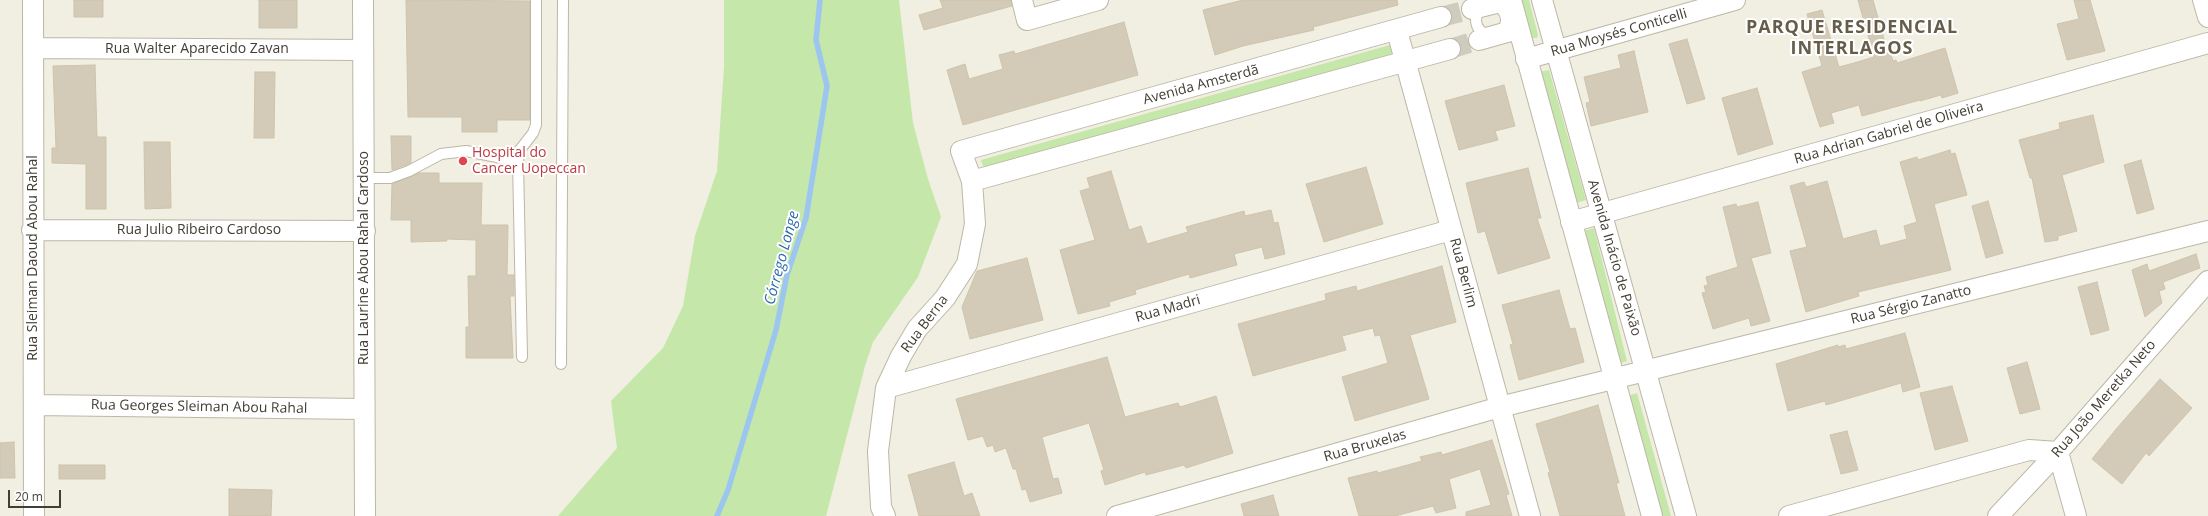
<!DOCTYPE html>
<html>
<head>
<meta charset="utf-8">
<style>
	body { margin:0 }
	#map { position:relative; width:2208px; height:516px; overflow:hidden; background:#f1eee2; font-family:"Open Sans",sans-serif }
	canvas { display:block }
	.scale { position:absolute; left:8px; top:490px; width:53px; height:18px; box-sizing:border-box; border:2px solid #433e33; border-top:0; padding-left:5px; font-size:12px; line-height:14px; white-space:nowrap; color:#433e33; -webkit-text-stroke:3px #fff; paint-order:stroke }
</style>
</head>
<body>
<div id="map">
<canvas width="2208" height="516"></canvas>
<div class="scale">20 m</div>
</div>
<script>
const ctx = document.querySelector('canvas').getContext('2d');
ctx.lineJoin = 'round';
function paint(path, color) { ctx.fillStyle = color; ctx.fill(path, 'evenodd'); }
const poly = rows => new Path2D(rows.map(r => 'M' + r).join(''));
function trace(path, color, width, dash) { ctx.strokeStyle = color; ctx.lineWidth = width; ctx.lineCap = dash ? 'butt' : 'round'; ctx.setLineDash(dash || []); ctx.stroke(path); }
function label(font, color, halo, rows, align = 'center') {
  ctx.font = font + ' "Open Sans",sans-serif'; ctx.lineWidth = 4; ctx.setLineDash([]); ctx.textBaseline = 'middle'; ctx.strokeStyle = halo; ctx.fillStyle = color; for (const [text, x, y, turn = 0] of rows) {
    ctx.save(); ctx.translate(x, y); ctx.rotate((+turn || 0) * Math.PI / 180); ctx.textAlign = isNaN(turn) ? turn : align; if (halo) ctx.strokeText(text, 0, 0); ctx.fillText(text, 0, 0); ctx.restore();
  }
}
paint(poly([
	[724,0,899,0,913,123,928,179,941,217,918,277,873,342,865,366,826,516,558,516,617,448,611,401,663,348,683,306,695,236,717,171,724,67],
	[1519,0,1529,0,1538,35,1537,38,1530,38],
	[1390,45,1392,54,984,169,981,160],
	[1549,70,1586,200,1576,203,1539,72],
	[1594,228,1627,361,1618,364,1583,231],
	[1637,393,1671,516,1662,516,1628,396]
]), '#c5e7a9');
trace(poly([
	[717,516,728,490,776,330,787,275,806,218,827,86,816,40,820,0]
]), '#9cc6f0', 5.5);
const building = poly([
	[74,0,103,0,103,17,74,17,74,0],
	[259,0,297,0,297,28,259,28,259,0],
	[406,0,530,1,530,120,497,120,497,132,462,132,462,117,408,117,406,0],
	[940,0,1011,0,1012,6,924,30,919,15,943,8,940,0],
	[1243,0,1397,0,1398,5,1313,27,1314,30,1243,46,1215,55,1203,10,1243,0],
	[1858,0,1873,0,1888,53,1890,52,1893,61,1896,60,1897,63,1945,48,1958,93,1942,98,1941,95,1920,101,1920,100,1862,116,1859,105,1831,113,1834,123,1820,127,1802,72,1822,66,1807,14,1822,10,1839,67,1854,63,1874,57,1858,0],
	[2074,0,2090,0,2105,51,2067,60,2057,24,2079,19,2074,0],
	[1124,22,1138,75,963,125,947,70,965,64,969,79,1003,69,999,55,1014,51,1015,54,1124,22],
	[1687,39,1705,99,1687,104,1669,44,1687,39],
	[1634,51,1648,112,1591,126,1586,103,1590,102,1584,77,1621,68,1618,55,1634,51],
	[95,65,97,137,106,137,106,209,86,209,86,164,52,163,52,148,56,148,53,66,95,65],
	[255,72,275,72,274,138,254,138,255,72],
	[1504,85,1515,126,1495,131,1498,140,1459,150,1445,101,1504,85],
	[1757,88,1773,144,1738,155,1722,98,1757,88],
	[2093,115,2104,162,2062,175,2077,231,2058,236,2058,240,2045,242,2032,178,2030,178,2019,140,2060,129,2059,123,2093,115],
	[391,136,411,136,411,163,392,170,391,136],
	[144,142,170,142,171,208,145,209,144,142],
	[1950,150,1951,154,1955,153,1967,195,1934,204,1951,270,1858,292,1859,296,1806,312,1790,251,1807,247,1790,186,1804,182,1806,187,1827,181,1843,239,1876,230,1880,246,1907,239,1904,226,1917,222,1900,162,1917,157,1918,160,1950,150],
	[2141,160,2154,209,2137,214,2124,165,2141,160],
	[1366,167,1383,224,1324,242,1306,184,1366,167],
	[1528,168,1541,218,1537,218,1550,258,1498,274,1485,231,1478,233,1466,183,1528,168],
	[1111,171,1129,230,1141,226,1147,244,1188,232,1186,227,1244,211,1245,216,1271,210,1274,223,1278,222,1285,254,1265,259,1262,247,1234,254,1237,265,1190,278,1189,274,1135,290,1136,294,1109,302,1110,306,1078,314,1060,250,1095,240,1080,191,1090,188,1087,178,1111,171],
	[419,173,439,173,439,183,482,183,481,225,508,225,507,275,514,275,514,296,510,296,513,358,466,358,466,327,469,327,468,276,476,276,476,240,446,239,447,241,411,242,411,220,391,220,392,184,419,173],
	[1988,201,2003,253,1986,258,1972,206,1988,201],
	[1758,202,1771,253,1751,258,1770,321,1751,326,1749,318,1713,329,1702,293,1706,292,1704,286,1708,285,1706,277,1738,267,1723,207,1736,204,1737,207,1758,202],
	[2196,254,2200,268,2163,282,2165,289,2159,291,2162,303,2145,317,2132,270,2147,264,2149,271,2196,254],
	[1027,258,1043,320,970,339,962,307,977,271,1027,258],
	[1442,266,1456,322,1410,335,1429,399,1355,421,1342,377,1388,363,1380,335,1375,336,1373,328,1342,336,1346,350,1253,376,1238,324,1326,300,1325,294,1356,286,1357,291,1442,266],
	[2097,282,2109,330,2091,335,2078,287,2097,282],
	[1559,290,1570,329,1575,328,1584,362,1519,380,1510,345,1513,344,1502,305,1559,290],
	[1905,333,1920,387,1903,392,1901,383,1826,405,1825,401,1788,411,1776,364,1838,345,1838,347,1845,345,1846,349,1905,333],
	[1107,357,1125,417,1178,403,1180,407,1216,396,1233,453,1186,468,1184,465,1146,475,1145,472,1105,485,1101,471,1104,470,1089,423,1042,437,1053,479,1058,478,1062,493,1030,502,1026,489,1022,490,1016,469,1013,469,1006,448,995,452,993,445,987,447,983,436,968,440,956,399,1107,357],
	[2027,362,2040,409,2020,414,2007,368,2027,362],
	[2160,379,2192,408,2149,456,2146,453,2122,484,2092,459,2117,428,2160,379],
	[1952,386,1968,441,1935,450,1920,393,1952,386],
	[1598,405,1619,483,1616,483,1625,516,1560,516,1548,473,1550,472,1536,424,1598,405],
	[1847,431,1858,470,1841,474,1830,435,1847,431],
	[1492,440,1509,494,1506,495,1512,516,1466,516,1466,512,1491,505,1480,469,1449,479,1456,508,1436,513,1433,506,1395,516,1359,516,1348,478,1377,471,1378,473,1422,461,1420,457,1441,452,1442,455,1492,440],
	[14,442,15,478,0,478,0,443,14,442],
	[954,462,964,496,972,493,980,516,919,516,908,475,954,462],
	[59,465,105,465,105,479,59,479,59,465],
	[229,489,272,490,271,516,229,516,229,489],
	[1273,495,1279,516,1244,516,1241,504,1273,495]
]);
paint(building, '#d3cbb7');
trace(building, '#cec3ab', 1);
trace(poly([
	[1441,17,1472,9],
	[1450,49,1479,40]
]), '#cecbbf', 20, [20, 10]);
const service = poly([
	'1476 20a15 15 0 1 1 30 0a15 15 0 1 1-30 0Z',
	[364,178,390,178,409,171,441,154,466,151,518,161],
	[522,357,518,161,519,151,533,133,536,125,536,0],
	[561,364,563,0]
]);
const minor = poly([
	[33,0,34,516],
	[363,0,365,516],
	[1022,0,1027,20,1098,0],
	[1511,0,1652,516],
	[1542,0,1686,516],
	[2203,0,2208,17],
	[1472,9,1508,0],
	[1397,31,1530,516],
	[1479,40,1518,29],
	[33,48,362,50],
	[1526,59,1735,0],
	[972,181,1450,49],
	[1571,222,2208,43],
	[32,230,365,231],
	[886,388,1451,230],
	[34,405,364,409],
	[885,516,881,507,878,451,886,388,901,356,917,329,945,298,967,264,975,224,972,181,961,151,1441,17],
	[1117,516,1500,407,2208,231],
	[1789,516,2029,450,2058,452,2076,516],
	[1998,516,2058,452,2208,281]
]);
trace(service, '#bdb7a5', 12);
trace(minor, '#bdb7a5', 22);
trace(service, '#fff', 10);
trace(minor, '#fff', 20);
for (const [x, y, r, color] of [
	[463,161,5,"#e0444e"]
]) { const dot = new Path2D(); dot.arc(x, y, r, 0, 2 * Math.PI); ctx.fillStyle = color; ctx.fill(dot); trace(dot, '#fff', 1.5); }
label('14px', '#433e33', '#fff', [
	["Rua Moysés Conticelli",1619,33,-16],
	["Rua Walter Aparecido Zavan",197,49],
	["Avenida Amsterdã",1201,85,-15],
	["Rua Adrian Gabriel de Oliveira",1889,133,-16],
	["Rua Julio Ribeiro Cardoso",199,230],
	["Rua Sleiman Daoud Abou Rahal",33,258,-90],
	["Rua Laurine Abou Rahal Cardoso",364,258,-90],
	["Avenida Inácio de Paixão",1614,258,74],
	["Rua Berlim",1463,273,75],
	["Rua Sérgio Zanatto",1911,305,-14],
	["Rua Madri",1168,309,-16],
	["Rua Berna",925,324,-53],
	["Rua João Meretka Neto",2104,399,-49],
	["Rua Georges Sleiman Abou Rahal",199,407,1],
	["Rua Bruxelas",1365,446,-16]
]);
label('14px', '#be3a42', '#fff', [
	["Hospital do",472,153],
	["Cancer Uopeccan",472,169]
], 'left');
label('italic 15px', '#2c6bae', '#fff', [
	["Córrego Longe",782,258,-75]
]);
ctx.letterSpacing = '1px';
label('bold 18px', '#665d4a', '#fff', [
	["PARQUE RESIDENCIAL",1852,28],
	["INTERLAGOS",1852,49]
]);
ctx.letterSpacing = '0px';
</script>
</body>
</html>
